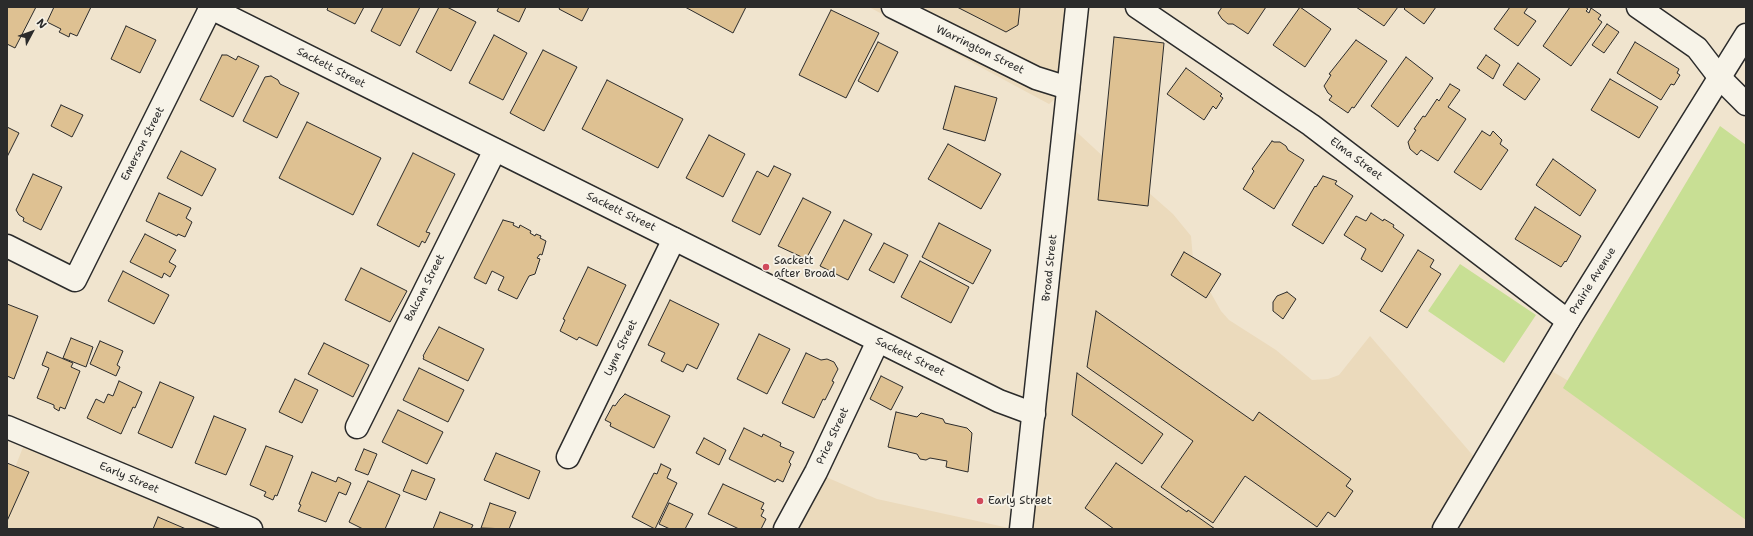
<!DOCTYPE html>
<html>
<head>
<meta charset="utf-8">
<style>
	body { margin:0 }
	#map { position:relative; width:1753px; height:536px; overflow:hidden; background:#f0e4ce; font-family:"Shantell Sans",sans-serif }
	canvas { display:block }
	.frame { position:absolute; inset:0; border:8px solid #2b2b2b; pointer-events:none }
	.north { position:absolute; left:12px; top:12px; width:40px; height:40px; -webkit-text-stroke:3px #f7f3e8; paint-order:stroke; rotate:49deg; font-size:11px; font-weight:700; line-height:16px; text-align:center; color:#2b2b2b }
	.north::after { content:''; display:block; margin:auto; width:14px; height:18px; background:#2b2b2b; clip-path:polygon(50% 0,100% 100%,50% 72%,0 100%) }
</style>
</head>
<body>
<div id="map">
<canvas width="1753" height="536"></canvas>
<div class="frame"></div>
<div class="north">N</div>
</div>
<script>
const ctx = document.querySelector('canvas').getContext('2d');
ctx.lineJoin = 'round';
function paint(path, color) { ctx.fillStyle = color; ctx.fill(path, 'evenodd'); }
const poly = rows => new Path2D(rows.map(r => 'M' + r).join(''));
function trace(path, color, width, dash) { ctx.strokeStyle = color; ctx.lineWidth = width; ctx.lineCap = dash ? 'butt' : 'round'; ctx.setLineDash(dash || []); ctx.stroke(path); }
function label(font, color, halo, rows, align = 'center') {
  ctx.font = font + ' "Shantell Sans",sans-serif'; ctx.lineWidth = 3.5; ctx.setLineDash([]); ctx.textBaseline = 'middle'; ctx.strokeStyle = halo; ctx.fillStyle = color; for (const [text, x, y, turn = 0] of rows) {
    ctx.save(); ctx.translate(x, y); ctx.rotate((+turn || 0) * Math.PI / 180); ctx.textAlign = isNaN(turn) ? turn : align; if (halo) ctx.strokeText(text, 0, 0); ctx.fillText(text, 0, 0); ctx.restore();
  }
}
paint(poly([
	[869,7,1066,7,1056,98,1049,104],
	[1055,112,1107,160,1140,185,1173,214,1191,236,1193,259,1199,272,1221,311,1229,320,1276,350,1312,380,1328,379,1339,375,1370,336,1482,466,1545,367,1592,395,1746,510,1746,529,789,529,819,474,877,499,1009,528,1014,507],
	[27,437,253,529,7,529,7,488]
]), '#ebdabc');
paint(poly([
	[1720,126,1746,145,1746,520,1563,388],
	[1460,264,1536,315,1504,363,1428,311]
]), '#c8df94');
const building = poly([
	[7,7,36,7,15,48,7,44,7,7],
	[54,7,91,7,77,36,70,33,69,37,59,32,61,29,47,22,54,7],
	[328,7,364,7,355,24,327,10,328,7],
	[383,7,420,7,400,46,371,31,383,7],
	[439,7,447,7,476,22,451,71,416,52,439,7],
	[499,7,526,7,519,22,497,11,499,7],
	[560,7,589,7,582,21,559,9,560,7],
	[685,7,746,7,733,33,685,7],
	[957,7,1020,7,1018,25,1006,32,957,7],
	[1222,7,1266,7,1248,34,1233,24,1228,24,1222,19,1218,13,1222,7],
	[1300,7,1331,29,1305,67,1273,45,1300,7],
	[1356,7,1398,7,1384,26,1356,7],
	[1406,7,1436,7,1424,24,1404,9,1406,7],
	[1510,7,1528,7,1524,13,1536,21,1518,46,1494,29,1510,7],
	[1570,7,1585,7,1588,9,1586,11,1589,13,1591,8,1601,15,1598,19,1602,22,1571,66,1543,46,1570,7],
	[831,10,879,33,846,98,799,75,831,10],
	[1607,24,1619,32,1604,53,1592,45,1607,24],
	[126,26,156,40,140,73,111,59,126,26],
	[494,35,527,53,503,100,469,83,494,35],
	[1114,37,1164,43,1148,206,1098,200,1114,37],
	[1356,40,1387,61,1354,108,1352,107,1348,113,1329,100,1332,96,1328,93,1324,86,1331,75,1329,74,1356,40],
	[878,42,898,52,878,92,858,81,878,42],
	[1635,42,1679,69,1677,73,1680,75,1674,85,1671,84,1661,100,1617,73,1635,42],
	[543,50,577,67,544,131,510,113,543,50],
	[222,55,227,55,236,60,238,56,259,66,233,117,200,100,222,55],
	[1486,55,1500,65,1493,79,1477,68,1486,55],
	[1406,57,1433,78,1398,127,1371,106,1406,57],
	[1518,63,1540,79,1525,100,1503,85,1518,63],
	[1186,68,1222,94,1220,96,1223,98,1216,109,1213,106,1204,120,1167,94,1186,68],
	[271,76,278,80,280,84,299,93,277,138,243,121,265,77,271,76],
	[1610,79,1658,107,1639,138,1591,110,1610,79],
	[607,80,683,119,658,168,582,129,607,80],
	[1450,84,1460,90,1448,107,1466,119,1438,161,1421,150,1417,155,1410,149,1408,142,1416,130,1414,129,1423,116,1425,117,1437,99,1439,101,1450,84],
	[955,86,997,98,985,141,943,129,955,86],
	[61,105,83,115,72,137,51,126,61,105],
	[307,122,381,158,353,215,279,178,307,122],
	[7,127,19,133,7,157,7,127],
	[1482,131,1490,136,1493,131,1502,140,1500,144,1508,150,1481,190,1454,172,1482,131],
	[709,135,745,154,723,197,686,178,709,135],
	[1272,141,1274,142,1280,142,1286,146,1288,150,1304,160,1274,209,1243,189,1254,171,1252,169,1272,141],
	[948,144,1001,174,981,209,928,179,948,144],
	[181,151,216,169,202,196,167,178,181,151],
	[413,153,455,174,426,232,430,233,425,243,422,241,419,247,377,225,413,153],
	[1553,159,1596,190,1580,216,1536,185,1553,159],
	[774,166,791,174,760,235,732,221,757,171,768,177,774,166],
	[33,174,62,187,41,230,23,221,24,218,19,215,16,210,33,174],
	[1323,176,1337,181,1335,184,1353,196,1323,244,1292,225,1315,186,1316,187,1323,176],
	[159,193,191,208,186,218,192,222,185,237,178,234,177,236,146,221,159,193],
	[803,198,831,212,806,259,778,246,803,198],
	[1535,207,1581,236,1566,262,1565,261,1561,267,1515,239,1535,207],
	[1371,213,1383,221,1384,219,1394,225,1393,227,1404,235,1382,272,1361,259,1366,249,1344,235,1356,216,1366,221,1371,213],
	[503,220,514,223,513,225,519,228,520,225,531,231,530,233,535,236,536,234,541,236,540,238,546,241,542,255,540,254,537,258,540,259,535,274,529,276,517,299,498,290,504,277,492,271,486,284,474,278,503,220],
	[844,220,872,234,848,280,820,266,844,220],
	[939,223,991,250,973,284,922,257,939,223],
	[145,234,176,250,169,262,176,266,170,277,164,273,162,278,130,262,145,234],
	[884,243,908,255,894,283,869,270,884,243],
	[1418,250,1434,260,1430,267,1441,274,1407,328,1380,311,1418,250],
	[1184,252,1221,274,1206,298,1171,275,1184,252],
	[920,261,969,287,951,323,901,297,920,261],
	[588,267,626,285,597,346,579,337,577,340,560,331,565,320,563,319,588,267],
	[361,268,407,291,390,322,345,300,361,268],
	[123,271,169,295,154,324,108,301,123,271],
	[1287,292,1296,299,1283,319,1273,311,1273,302,1277,296,1287,292],
	[670,300,719,324,697,369,687,364,683,372,661,361,665,353,648,345,670,300],
	[7,304,38,316,14,379,7,376,7,304],
	[1096,311,1253,421,1259,412,1351,479,1346,486,1353,491,1335,517,1328,512,1317,527,1245,476,1213,523,1161,487,1193,441,1087,367,1096,311],
	[439,327,484,349,468,381,423,359,424,357,423,356,439,327],
	[759,334,790,349,767,394,737,379,759,334],
	[71,338,93,347,86,367,63,358,71,338],
	[100,341,123,351,117,365,120,367,116,376,90,364,100,341],
	[324,343,369,365,353,397,308,374,324,343],
	[47,352,73,363,71,367,80,371,65,409,60,407,59,411,54,408,54,405,37,398,49,368,42,365,47,352],
	[806,353,821,360,827,359,834,362,838,369,832,381,834,382,825,400,823,399,814,418,782,403,806,353],
	[419,368,464,390,448,422,403,400,419,368],
	[1077,373,1163,434,1142,464,1072,415,1077,373],
	[881,376,903,387,891,410,870,399,881,376],
	[295,379,318,390,302,423,279,412,295,379],
	[119,381,142,392,135,408,133,407,121,434,87,418,96,399,104,403,108,394,113,396,119,381],
	[160,382,194,397,172,448,138,433,160,382],
	[625,394,670,416,654,448,610,426,611,423,605,420,613,405,615,406,620,399,625,394],
	[398,410,443,432,427,464,382,442,398,410],
	[896,412,917,417,921,413,943,419,945,423,967,428,972,433,968,472,946,467,947,461,930,458,926,460,920,459,917,454,888,447,896,412],
	[214,416,246,429,226,475,195,463,214,416],
	[744,428,762,437,763,434,781,443,780,446,794,452,789,462,791,464,783,482,777,479,775,482,729,459,744,428],
	[704,438,726,450,719,465,696,453,704,438],
	[266,446,293,456,277,496,275,495,273,500,264,496,266,492,250,485,266,446],
	[364,449,377,454,368,475,355,470,364,449],
	[496,453,540,471,529,499,484,480,496,453],
	[7,463,29,472,7,521,7,463],
	[1116,463,1187,512,1188,510,1215,529,1114,529,1085,508,1116,463],
	[661,464,671,469,667,478,677,483,655,529,632,517,654,473,657,474,661,464],
	[412,470,435,479,426,500,403,491,412,470],
	[312,472,336,482,338,477,351,483,346,495,339,492,326,522,298,511,301,505,299,504,312,472],
	[368,481,400,495,385,529,363,529,349,522,368,481],
	[723,484,764,503,761,509,764,510,761,516,766,519,761,529,739,529,708,514,723,484],
	[490,503,516,512,509,529,481,528,490,503],
	[669,503,693,514,685,529,670,529,659,524,669,503],
	[440,512,473,525,471,529,433,529,440,512],
	[158,517,186,529,153,529,158,517]
]);
paint(building, '#dec192');
trace(building, '#2b2b2b', 1);
const street = poly([
	[893,7,1036,78,1068,88],
	[1137,7,1311,125,1568,321],
	[1638,7,1697,48,1720,78,1746,104],
	[7,246,75,280,211,7],
	[7,427,251,529],
	[357,427,495,150],
	[568,457,674,239],
	[785,529,816,472,878,341]
]);
const secondary = poly([
	[209,7,999,401,1034,414],
	[1444,529,1568,321,1746,35]
]);
const primary = poly([
	[1021,529,1077,7]
]);
trace(street, '#2b2b2b', 25);
trace(secondary, '#2b2b2b', 25);
trace(primary, '#2b2b2b', 25);
trace(street, '#f7f3e8', 22);
trace(secondary, '#f7f3e8', 22);
trace(primary, '#f7f3e8', 22);
for (const [x, y, r, color] of [
	[766,267,4,"#d1495b"],
	[980,501,4,"#d1495b"]
]) { const dot = new Path2D(); dot.arc(x, y, r, 0, 2 * Math.PI); ctx.fillStyle = color; ctx.fill(dot); trace(dot, '#f7f3e8', 1.5); }
label('11px', '#2b2b2b', '#f7f3e8', [
	["Warrington Street",980,50,26],
	["Sackett Street",331,68,27],
	["Emerson Street",143,144,-63],
	["Elma Street",1356,159,37],
	["Sackett Street",621,212,26],
	["Broad Street",1050,268,-84],
	["Prairie Avenue",1593,281,-58],
	["Balcom Street",425,288,-63],
	["Lynn Street",621,348,-64],
	["Sackett Street",910,357,26],
	["Price Street",833,436,-65],
	["Early Street",129,478,23]
]);
label('11px', '#2b2b2b', '#f7f3e8', [
	["Sackett",774,261],
	["after Broad",774,274],
	["Early Street",988,501]
], 'left');
</script>
</body>
</html>
